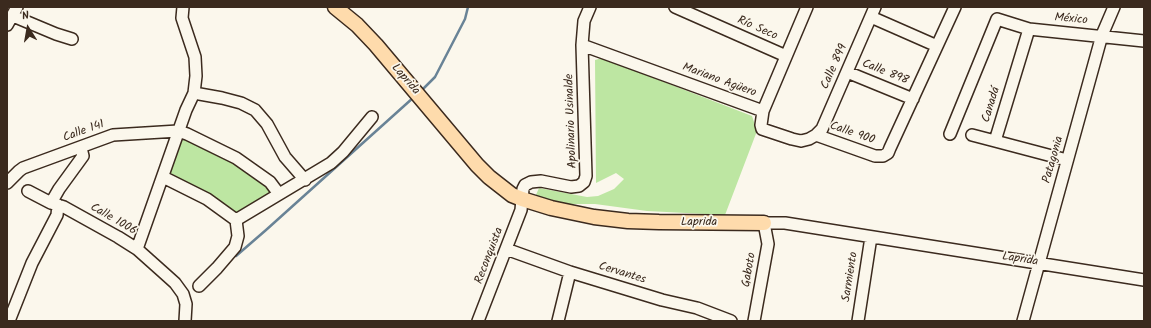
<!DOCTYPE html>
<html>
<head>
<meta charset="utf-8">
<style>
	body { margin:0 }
	#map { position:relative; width:1151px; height:328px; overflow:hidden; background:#fbf7ec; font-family:Kalam,sans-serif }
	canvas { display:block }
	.frame { position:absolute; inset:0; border:8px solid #3b2a1e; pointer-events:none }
	.north { position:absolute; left:8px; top:8px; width:40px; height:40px; -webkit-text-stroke:3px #fbf7ec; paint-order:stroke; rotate:349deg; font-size:11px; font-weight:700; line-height:16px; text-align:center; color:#3b2a1e }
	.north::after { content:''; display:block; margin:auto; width:14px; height:18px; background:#3b2a1e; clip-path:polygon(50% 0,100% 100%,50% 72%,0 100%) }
</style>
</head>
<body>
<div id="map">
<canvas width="1151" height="328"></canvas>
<div class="frame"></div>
<div class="north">N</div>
</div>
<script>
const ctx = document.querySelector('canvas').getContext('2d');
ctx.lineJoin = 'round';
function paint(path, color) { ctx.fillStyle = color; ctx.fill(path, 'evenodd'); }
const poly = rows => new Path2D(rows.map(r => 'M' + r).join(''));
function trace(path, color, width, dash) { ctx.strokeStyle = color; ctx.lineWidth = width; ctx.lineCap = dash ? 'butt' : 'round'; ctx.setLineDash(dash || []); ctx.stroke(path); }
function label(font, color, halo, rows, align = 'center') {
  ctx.font = font + ' Kalam,sans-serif'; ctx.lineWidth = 3.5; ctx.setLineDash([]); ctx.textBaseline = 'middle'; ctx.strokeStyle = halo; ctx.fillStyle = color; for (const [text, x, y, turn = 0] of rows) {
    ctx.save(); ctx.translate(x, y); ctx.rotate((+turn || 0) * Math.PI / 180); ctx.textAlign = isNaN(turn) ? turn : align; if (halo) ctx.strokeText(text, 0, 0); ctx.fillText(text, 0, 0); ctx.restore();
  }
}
paint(poly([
	[602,58,752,116,757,131,725,215,647,211,595,204,565,204,535,197,539,188,587,197,598,196,614,189,624,179,616,173,596,183,595,60],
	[180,136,244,168,273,192,238,216,169,175]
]), '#bde6a2');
trace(poly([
	[421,91,435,77,465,19,468,7],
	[236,256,266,230,414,97]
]), '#698396', 2.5);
const minor = poly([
	[675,7,786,56],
	[807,7,763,111,761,125,762,129,792,139,801,141,809,139,816,135,875,156,883,156,888,153,890,148,955,7],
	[13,16,56,34,72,39],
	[871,17,937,46],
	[7,25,17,7],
	[1029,29,995,141,1067,160],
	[582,45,763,111],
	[847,72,913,99],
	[194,93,222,98,241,103,255,110,267,124,285,157,305,180],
	[950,134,997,19,1029,29,1144,41],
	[816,135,822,129,875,7],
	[972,135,995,141],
	[81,148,83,156,59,189,51,203,64,207,118,237,137,249,165,274,175,283,183,294,186,304,185,321],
	[163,177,207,199,236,220,238,236,235,247,217,268,199,286],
	[7,183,19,171,23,168,113,135,178,131,187,134,236,158,270,182,279,194],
	[28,191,51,203],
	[236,220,331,163,343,152,372,117],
	[137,249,186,110,194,93,196,76,195,57,182,18,183,7],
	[506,249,570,272,662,300,697,308,731,321],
	[9,321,32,263,57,215,58,205],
	[478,321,521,210,523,189,525,185,531,182,541,181,571,187,579,186,584,182,586,176,582,45,584,21,590,7],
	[558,321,570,272],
	[754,321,768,244,764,223,785,223,1144,280],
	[858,321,871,237],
	[1023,321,1102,35,1114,7]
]);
const major = poly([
	[335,7,357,25,376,45,477,165,489,177,512,195,522,199,551,208,594,217,628,221,659,222,764,223]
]);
trace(minor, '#3b2a1e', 14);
trace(major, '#3b2a1e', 17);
trace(minor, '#fbf7ec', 11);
trace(major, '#fedbac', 14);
label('12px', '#3b2a1e', '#fbf7ec', [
	["México",1071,20,5],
	["Río Seco",757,29,24],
	["Calle 899",835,67,-66],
	["Calle 898",885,73,22],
	["Laprida",405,80,49],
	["Mariano Agüero",719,81,20],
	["Canadá",992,105,-73],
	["Apolinario Usinalde",572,121,-92],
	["Calle 141",84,132,-20],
	["Calle 900",852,134,19],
	["Patagonia",1054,160,-74],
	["Calle 1006",113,220,30],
	["Laprida",699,223],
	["Reconquista",490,256,-69],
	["Laprida",1020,260,9],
	["Gaboto",750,270,-80],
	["Cervantes",622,274,17],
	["Sarmiento",851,277,-81]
]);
</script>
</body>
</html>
